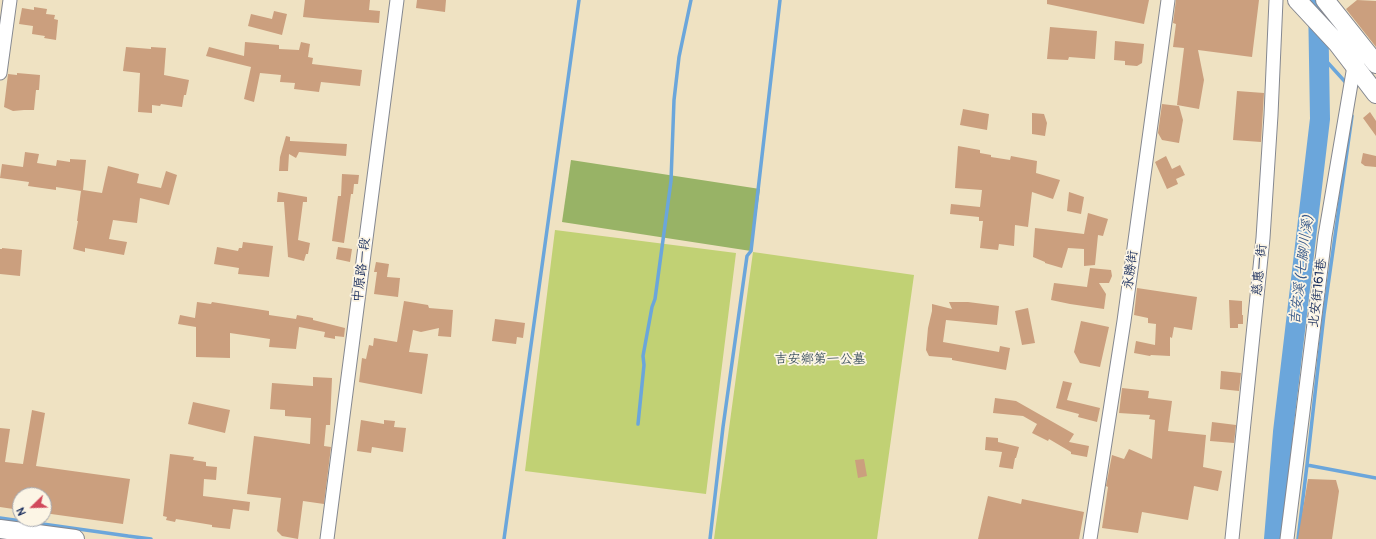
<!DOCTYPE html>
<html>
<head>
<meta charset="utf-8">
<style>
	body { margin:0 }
	#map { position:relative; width:1376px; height:539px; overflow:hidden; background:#efe2c2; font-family:Pangolin,sans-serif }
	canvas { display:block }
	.north { position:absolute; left:12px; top:487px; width:40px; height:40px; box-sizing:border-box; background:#fcf5e5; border:1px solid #a2a6af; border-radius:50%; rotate:247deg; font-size:11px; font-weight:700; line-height:16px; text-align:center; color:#1b2f5e }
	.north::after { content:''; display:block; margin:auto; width:14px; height:18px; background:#d1495b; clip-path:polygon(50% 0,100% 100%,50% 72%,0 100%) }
</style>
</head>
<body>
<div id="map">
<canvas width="1376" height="539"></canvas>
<div class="north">N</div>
</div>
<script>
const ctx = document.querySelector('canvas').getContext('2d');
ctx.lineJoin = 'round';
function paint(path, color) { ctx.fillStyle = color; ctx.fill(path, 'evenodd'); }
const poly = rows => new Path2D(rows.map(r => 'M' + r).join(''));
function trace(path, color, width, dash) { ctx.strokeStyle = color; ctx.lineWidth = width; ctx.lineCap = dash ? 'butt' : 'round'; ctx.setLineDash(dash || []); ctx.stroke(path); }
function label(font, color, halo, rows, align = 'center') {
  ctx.font = font + ' Pangolin,"LXGW WenKai TC",sans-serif'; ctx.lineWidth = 3.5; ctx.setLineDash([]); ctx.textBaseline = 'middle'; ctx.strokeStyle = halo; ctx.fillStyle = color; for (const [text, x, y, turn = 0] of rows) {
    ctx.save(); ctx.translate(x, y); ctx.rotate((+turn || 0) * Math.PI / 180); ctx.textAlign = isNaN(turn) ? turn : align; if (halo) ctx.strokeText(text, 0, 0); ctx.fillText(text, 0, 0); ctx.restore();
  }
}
paint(poly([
	[555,230,736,253,706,494,525,471],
	[753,252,914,275,877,539,714,539]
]), '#c1d174');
paint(poly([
	[571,160,760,189,751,251,562,222]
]), '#98b366');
trace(poly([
	[1319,53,1348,85],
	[638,424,644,365,643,356,652,307,655,299,671,181,674,100,679,57,691,0],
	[1307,465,1376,478],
	[0,518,128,536],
	[128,536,151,539],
	[504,539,579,0],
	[710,539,723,427,747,256,751,251,780,0],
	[1298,539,1307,465,1324,314,1352,116]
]), '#6ba6db', 3.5);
trace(poly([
	[1274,539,1283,432,1320,119,1318,0]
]), '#6ba6db', 20);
paint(poly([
	[305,0,370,0,369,10,380,11,379,23,323,19,303,17],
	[417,0,446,0,445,12,416,8],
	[1047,0,1149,0,1144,24,1047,4],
	[1176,0,1259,0,1252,57,1198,50,1204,80,1199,109,1177,105,1184,48,1173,47,1176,24,1173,23],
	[1357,0,1376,1,1376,47,1346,9],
	[34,7,47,9,46,14,55,15,54,19,58,20,56,40,44,38,45,36,32,34,33,26,19,24,22,8,34,10],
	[274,11,287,14,282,35,248,26,251,14,272,19],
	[1050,27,1097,31,1095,59,1069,57,1068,60,1047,59],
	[1115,41,1144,44,1142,63,1137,66,1125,65,1125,61,1114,60],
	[245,42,279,45,279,49,299,50,301,42,310,44,308,57,313,58,312,64,362,70,360,86,321,82,319,92,294,89,295,83,280,82,281,75,260,73,254,102,244,99,251,67,206,56,209,47,244,56],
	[126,47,151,49,151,47,166,48,164,75,189,80,186,95,184,95,182,107,161,104,160,106,152,105,152,113,138,112,140,73,123,71],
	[17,73,40,75,39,90,36,90,34,110,24,110,13,111,4,107,8,74,17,75],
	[1237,91,1264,93,1261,142,1233,140],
	[1162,104,1179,106,1183,120,1179,143,1162,140,1158,133],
	[963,109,989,114,987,130,960,125],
	[1370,112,1376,121,1376,136,1363,118],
	[1032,113,1044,114,1047,123,1045,136,1032,134],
	[286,136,290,137,290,141,347,144,346,156,299,152,296,158,289,154,288,171,279,171,280,157],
	[958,146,980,150,980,153,991,155,991,157,1010,160,1011,156,1037,161,1036,173,1060,180,1053,199,1032,192,1028,227,1015,225,1014,246,999,244,998,250,980,248,983,221,979,221,979,217,950,214,951,204,980,207,982,190,955,188],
	[25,152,39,154,37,163,56,166,57,160,70,162,70,159,86,160,83,190,102,193,108,166,139,174,137,183,161,188,166,171,177,175,169,205,140,198,137,223,113,220,109,239,127,242,124,255,85,248,85,252,73,249,78,221,77,221,81,191,56,187,56,190,28,186,29,182,0,178,2,164,23,167],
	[1363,153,1376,156,1376,167,1365,166,1361,163],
	[1166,156,1172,169,1180,165,1185,175,1176,179,1178,184,1167,189,1155,162],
	[342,174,359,175,358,184,354,184,353,194,351,194,344,243,332,241,338,196,341,196],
	[278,192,307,197,307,202,303,202,298,240,310,243,308,254,306,254,304,261,288,257,284,202,277,202],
	[1069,192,1084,197,1081,214,1067,211],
	[1088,213,1108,219,1103,236,1098,235,1095,265,1084,266,1084,249,1068,248,1062,268,1045,263,1045,262,1033,257,1035,228,1084,234],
	[243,242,273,246,269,277,238,274,239,268,214,264,217,247,238,251,239,248,242,248],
	[338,247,352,249,350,262,336,259],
	[2,248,22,250,20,276,0,274,0,249,2,249],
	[376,262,389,264,387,277,400,278,398,297,374,294,377,272,374,272],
	[1090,268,1111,270,1112,276,1109,283,1099,283,1106,294,1104,309,1070,304,1051,300,1054,283,1087,287],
	[1137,288,1197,297,1192,330,1174,327,1172,338,1170,337,1170,356,1151,355,1150,356,1134,353,1136,341,1155,345,1156,324,1148,323,1148,318,1134,315],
	[1229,300,1242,301,1242,315,1243,315,1243,324,1238,324,1238,328,1230,328],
	[404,301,428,305,429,308,453,310,451,337,438,336,439,328,421,332,413,330,409,352,428,354,422,394,359,382,362,358,366,359,369,345,373,346,374,338,397,342],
	[197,302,211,304,212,302,269,311,269,315,296,319,297,315,313,318,313,320,345,328,344,337,335,336,335,339,324,337,325,332,299,327,296,349,269,347,270,339,230,333,230,358,196,357,196,327,178,324,180,315,195,318],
	[949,302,968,302,999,306,997,325,946,320,943,342,999,352,1000,346,1010,348,1006,370,952,360,952,358,929,356,926,350,928,328,932,311,932,304,952,309],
	[1028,308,1035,343,1022,345,1015,311],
	[495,319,525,323,523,338,517,337,516,344,492,341],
	[1081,321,1109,327,1100,367,1080,363,1074,352],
	[1221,371,1241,373,1239,391,1220,389],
	[313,377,332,378,330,425,326,425,324,446,331,447,324,504,303,501,298,539,282,536,277,531,281,498,247,494,254,436,310,444,311,418,285,416,285,410,270,409,272,383,313,386],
	[1063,381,1072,383,1067,400,1100,408,1097,422,1078,417,1079,414,1056,408],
	[1122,388,1149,391,1148,398,1172,401,1168,431,1206,435,1203,467,1222,471,1218,491,1194,486,1188,520,1142,512,1138,533,1102,528,1108,487,1106,486,1112,455,1124,459,1129,449,1152,459,1155,420,1149,419,1150,415,1119,413],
	[995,398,1016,401,1074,434,1069,442,1089,446,1087,457,1071,454,1071,452,1049,439,1048,441,1032,433,1037,424,1023,416,993,413],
	[193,402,230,410,225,433,188,424],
	[32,410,45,413,36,466,130,479,123,524,44,513,44,495,20,495,20,510,0,507,0,428,10,429,5,462,23,464],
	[361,420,384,424,384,420,395,421,394,427,406,428,403,452,372,447,371,453,357,451],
	[1212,422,1236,425,1234,443,1210,441],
	[986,437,998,438,998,442,1019,447,1016,458,1015,458,1013,469,999,467,1002,452,985,450],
	[170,454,194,457,193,460,206,462,206,466,217,467,216,480,204,479,203,496,250,502,249,511,233,509,230,529,212,527,212,525,176,519,175,522,166,520,167,517,163,516],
	[864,459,867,476,858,478,855,460],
	[1308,479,1336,480,1339,491,1332,539,1298,539],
	[988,496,1021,504,1022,499,1084,512,1079,539,978,539]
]), '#cb9f7e');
const street = poly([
	[0,73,10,0],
	[327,539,397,0],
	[1090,539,1124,321,1168,0],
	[1232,539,1263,238,1271,115,1276,0],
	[1287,539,1325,236,1354,66,1358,62]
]);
const secondary = poly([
	[1297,0,1337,43,1376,94],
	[1325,0,1376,64],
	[0,529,75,539]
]);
trace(street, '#858890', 15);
trace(secondary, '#858890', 20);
trace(street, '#fff', 13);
trace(secondary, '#fff', 18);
label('13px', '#1b2f5e', '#fcf5e5', [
	["中原路一段",362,270,-83],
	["永勝街",1131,270,-82],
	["慈惠一街",1260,270,-84],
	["北安街161巷",1318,293,-83]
]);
label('13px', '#445864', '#fcf5e5', [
	["吉安鄉第一公墓",820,360]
]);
label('italic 14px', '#37598a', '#fcf5e5', [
	["吉安溪 (七腳川溪)",1302,270,-83]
]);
</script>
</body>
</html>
